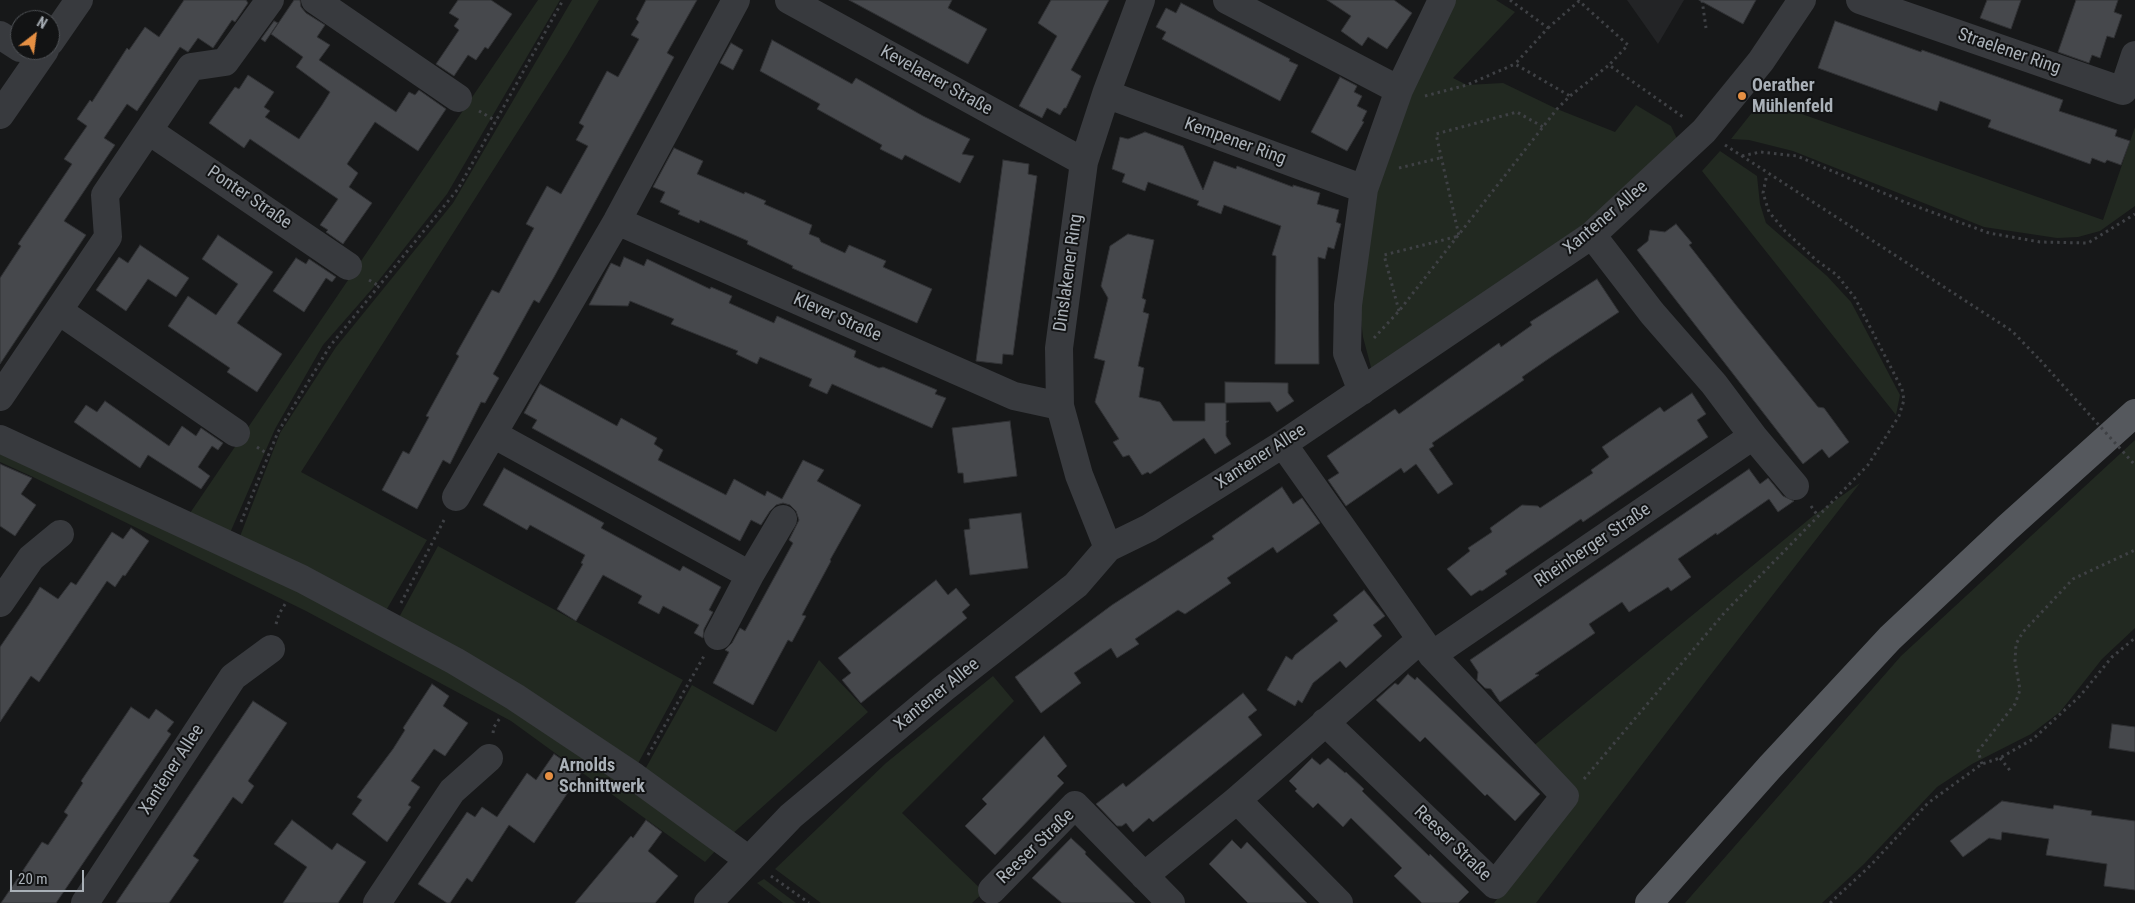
<!DOCTYPE html>
<html>
<head>
<meta charset="utf-8">
<style>
	body { margin:0 }
	#map { position:relative; width:2135px; height:903px; overflow:hidden; background:#171819; font-family:"Roboto Condensed",sans-serif }
	canvas { display:block }
	.north { position:absolute; left:10px; top:10px; width:50px; height:50px; box-sizing:border-box; background:#121314; border:1px solid #4f5256; border-radius:50%; rotate:30deg; font-size:14px; font-weight:700; line-height:20px; text-align:center; color:#aab1b8 }
	.north::after { content:''; display:block; margin:auto; width:18px; height:22px; background:#e58f43; clip-path:polygon(50% 0,100% 100%,50% 72%,0 100%) }
	.scale { position:absolute; left:10px; top:870px; width:74px; height:22px; box-sizing:border-box; border:2px solid #aab1b8; border-top:0; padding-left:6px; font-size:15px; line-height:18px; white-space:nowrap; color:#aab1b8; -webkit-text-stroke:4px #121314; paint-order:stroke }
</style>
</head>
<body>
<div id="map">
<canvas width="2135" height="903"></canvas>
<div class="north">N</div>
<div class="scale">20 m</div>
</div>
<script>
const ctx = document.querySelector('canvas').getContext('2d');
ctx.lineJoin = 'round';
function paint(path, color) { ctx.fillStyle = color; ctx.fill(path, 'evenodd'); }
const poly = rows => new Path2D(rows.map(r => 'M' + r).join(''));
function trace(path, color, width, dash) { ctx.strokeStyle = color; ctx.lineWidth = width; ctx.lineCap = dash ? 'butt' : 'round'; ctx.setLineDash(dash || []); ctx.stroke(path); }
function label(font, color, halo, rows, align = 'center') {
  ctx.font = font + ' "Roboto Condensed",sans-serif'; ctx.lineWidth = 4; ctx.setLineDash([]); ctx.textBaseline = 'middle'; ctx.strokeStyle = halo; ctx.fillStyle = color; for (const [text, x, y, turn = 0] of rows) {
    ctx.save(); ctx.translate(x, y); ctx.rotate((+turn || 0) * Math.PI / 180); ctx.textAlign = isNaN(turn) ? turn : align; if (halo) ctx.strokeText(text, 0, 0); ctx.fillText(text, 0, 0); ctx.restore();
  }
}
paint(poly([
	[1627,0,1684,0,1658,44]
]), '#232426');
paint(poly([
	[538,0,560,0,447,194,372,289,323,345,275,429,230,533,188,516],
	[572,0,599,0,567,54,301,472,427,540,384,614,239,539,280,433,336,347,453,203],
	[1452,0,1496,0,1515,12,1453,78,1467,85,1503,83,1557,109,1615,132,1636,105,1671,126,1678,141,1603,211,1372,371,1363,337,1357,286,1382,155],
	[1762,100,2103,220,2135,127,2135,206,2100,231,2078,237,2057,238,1984,227,1793,151,1749,140,1731,139],
	[1720,151,1757,176,1760,204,1766,223,1827,276,1851,302,1900,395,1896,415,1702,171],
	[2135,440,2135,628,2102,659,2060,712,2031,734,1972,764,1937,787,1864,864,1822,903,1685,903,1901,656],
	[0,449,243,557,470,683,551,732,717,849,705,862,511,721,306,611,33,477,0,462],
	[1860,483,1712,673,1536,903,1494,903,1578,794,1532,747,1813,516],
	[438,546,683,680,635,769,397,621],
	[819,660,868,712,730,836,643,773,692,685,776,732],
	[993,676,1014,701,902,813,984,892,972,903,821,903,775,869,886,763],
	[764,879,796,903,783,903,757,883]
]), '#222921');
const building = poly([
	[184,0,246,0,248,3,235,22,232,20,213,48,198,38,188,52,180,47,137,111,127,104,104,138,115,145,64,221,86,235,0,364,0,278,21,246,18,244,72,164,64,159,87,126,77,119,90,100,92,102,127,48,129,50,145,27,159,37,184,0],
	[294,0,300,0,301,7,306,13,325,25,317,37,330,45,319,60,396,112,409,92,415,95,419,90,446,109,418,151,375,122,347,164,358,173,349,187,372,203,343,244,326,232,328,230,320,225,338,199,250,139,244,148,209,123,235,87,239,89,248,75,274,92,264,107,270,111,265,117,299,139,322,105,330,92,296,67,303,57,271,34,294,0],
	[458,0,491,0,512,14,488,49,485,47,476,60,468,55,454,76,436,64,459,30,454,26,459,19,449,13,458,0],
	[646,0,697,0,667,53,674,57,554,277,539,303,534,300,493,374,499,378,485,403,481,402,450,464,443,460,417,509,382,490,403,451,409,454,429,417,426,416,459,356,456,354,492,290,499,293,534,228,526,224,547,186,561,194,588,146,576,140,584,126,579,123,607,71,618,77,639,39,631,35,639,22,636,19,646,0],
	[849,0,952,0,948,8,987,29,968,64,849,0],
	[1051,0,1109,0,1071,70,1081,76,1066,108,1064,108,1060,115,1047,108,1042,118,1019,106,1057,36,1038,23,1051,0],
	[1327,0,1394,0,1412,13,1387,49,1368,37,1362,46,1341,31,1351,16,1327,0],
	[1699,0,1756,0,1743,24,1699,0],
	[1987,0,2021,0,2011,29,1980,18,1987,0],
	[2076,0,2118,0,2114,12,2122,15,2114,38,2107,36,2100,58,2092,55,2089,63,2058,52,2076,0],
	[1181,3,1290,59,1289,61,1298,65,1280,101,1162,39,1166,32,1156,27,1166,8,1176,13,1181,3],
	[274,21,278,23,265,42,261,39,274,21],
	[1835,21,1921,52,1922,50,2063,100,2059,111,2117,130,2115,136,2130,141,2121,165,2107,160,2105,163,2092,158,2090,164,1988,127,1991,120,1940,101,1937,111,1818,68,1835,21],
	[772,40,852,84,856,78,923,116,970,139,962,154,974,156,960,183,905,155,902,160,880,149,882,145,817,109,820,104,760,71,772,40],
	[731,43,743,50,733,70,720,63,731,43],
	[1340,77,1357,86,1354,92,1362,96,1357,106,1367,111,1362,121,1364,122,1347,151,1311,132,1340,77],
	[1145,132,1183,146,1203,190,1214,161,1236,169,1237,166,1293,187,1293,185,1320,193,1317,204,1339,210,1336,222,1341,224,1334,249,1328,247,1325,259,1318,257,1319,364,1275,364,1276,256,1272,255,1281,226,1224,205,1221,214,1197,205,1199,201,1148,182,1145,191,1122,182,1125,174,1112,169,1120,137,1128,139,1145,132],
	[674,148,703,161,697,174,744,194,745,192,766,201,764,204,812,225,809,234,819,238,821,242,845,253,849,245,886,261,883,267,932,289,917,323,792,268,793,266,747,244,748,241,700,220,699,223,678,214,680,211,660,202,665,192,653,187,674,148],
	[1003,160,1029,164,1028,174,1037,176,1013,355,1003,354,1002,364,976,361,1003,160],
	[1676,224,1692,243,1689,245,1735,304,1818,407,1824,408,1849,442,1829,458,1822,449,1803,464,1637,250,1648,241,1650,230,1665,232,1676,224],
	[1128,234,1154,240,1142,298,1146,300,1143,312,1149,314,1138,366,1144,368,1139,397,1160,402,1173,421,1205,421,1205,403,1226,403,1226,421,1229,421,1226,423,1226,436,1231,444,1215,454,1204,438,1150,474,1148,472,1142,475,1129,455,1123,457,1113,442,1119,439,1095,402,1105,361,1094,358,1108,298,1101,286,1110,246,1128,234],
	[218,235,273,272,237,323,282,354,257,392,227,372,230,368,168,326,188,296,216,315,238,284,202,259,218,235],
	[140,245,189,278,176,297,148,279,126,311,96,290,119,257,128,263,140,245],
	[624,257,644,266,647,259,710,289,711,287,732,296,729,303,774,323,777,316,856,351,854,357,879,368,883,367,937,390,935,394,946,398,932,428,832,384,827,394,809,386,812,379,760,357,757,364,736,354,738,351,671,324,674,319,630,301,628,306,589,305,611,263,620,267,624,257],
	[296,258,306,264,309,259,336,277,332,282,326,278,304,312,273,291,296,258],
	[1597,279,1619,312,1554,355,1522,377,1524,380,1432,443,1434,446,1429,449,1453,484,1438,494,1416,464,1404,473,1401,468,1346,506,1328,480,1339,473,1327,456,1395,409,1399,414,1499,343,1501,347,1532,325,1530,322,1597,279],
	[1225,382,1288,383,1288,393,1294,401,1277,412,1270,402,1225,403,1225,382],
	[540,384,617,426,621,418,657,438,654,444,663,450,658,460,726,495,734,479,765,496,767,491,782,499,803,460,824,470,817,481,861,505,830,560,831,561,802,615,806,616,792,642,788,640,753,705,713,683,729,652,725,650,732,643,740,628,745,631,793,543,789,540,799,520,796,511,790,505,783,503,776,505,770,511,761,525,751,520,740,541,532,428,537,420,524,413,540,384],
	[1692,393,1706,414,1697,420,1708,437,1583,522,1581,519,1505,571,1507,574,1482,591,1480,590,1471,596,1447,569,1470,551,1468,548,1492,532,1490,528,1522,505,1538,506,1540,508,1593,473,1591,470,1609,457,1602,447,1660,407,1664,412,1692,393],
	[105,401,169,446,182,426,196,436,201,428,223,443,218,450,212,446,198,467,210,476,201,489,148,455,140,468,74,422,86,405,97,412,105,401],
	[1010,421,1017,476,964,483,963,473,958,473,952,428,1010,421],
	[0,464,32,478,21,494,36,505,15,536,0,526,0,464],
	[504,468,604,523,601,528,680,571,683,566,721,587,709,610,713,612,704,629,703,638,694,633,699,625,663,606,659,614,638,603,642,596,603,575,576,621,557,609,583,564,581,563,585,555,530,525,527,530,483,505,504,468],
	[1749,469,1760,484,1768,478,1783,496,1794,501,1778,512,1769,499,1717,535,1716,533,1678,559,1691,577,1671,591,1668,587,1629,612,1622,602,1589,624,1595,633,1535,674,1539,675,1500,702,1491,689,1485,688,1477,680,1478,672,1470,660,1749,469],
	[1282,487,1293,504,1302,498,1320,523,1277,553,1273,547,1227,578,1231,583,1185,614,1178,610,1135,639,1139,644,1117,658,1111,648,1074,673,1081,683,1041,713,1015,677,1112,605,1214,539,1212,536,1282,487],
	[1021,513,1028,568,970,575,964,530,970,529,969,519,1021,513],
	[131,528,149,541,125,576,123,575,115,587,107,581,39,682,31,676,0,722,0,647,30,603,40,587,58,599,71,582,76,585,112,532,123,539,131,528],
	[936,580,948,595,956,588,970,605,962,612,967,618,861,703,842,680,851,673,838,658,936,580],
	[1364,590,1385,616,1373,625,1382,636,1346,668,1340,661,1313,683,1302,703,1298,700,1295,706,1267,690,1286,656,1292,660,1295,655,1338,621,1333,615,1364,590],
	[1408,674,1415,680,1417,677,1540,794,1515,821,1487,794,1485,796,1425,737,1420,742,1376,700,1395,683,1398,685,1408,674],
	[432,684,449,696,443,706,468,723,445,756,434,749,411,781,420,787,408,805,411,807,387,842,352,814,362,800,357,797,393,749,405,730,403,728,432,684],
	[1243,693,1257,710,1248,717,1262,735,1153,822,1149,818,1133,832,1126,823,1122,826,1117,826,1096,804,1123,783,1126,787,1243,693],
	[253,701,287,723,248,781,254,786,242,804,233,797,193,856,199,860,169,903,116,903,253,701],
	[131,707,149,719,156,709,174,722,167,731,171,734,56,903,1,903,42,842,48,845,68,815,64,812,83,783,81,781,131,707],
	[2112,724,2135,727,2135,752,2109,748,2112,724],
	[1044,736,1067,766,1057,776,1064,783,995,855,965,826,987,804,982,799,1044,736],
	[554,754,581,773,534,843,509,825,472,882,467,878,450,903,447,903,418,884,467,812,475,817,482,807,497,817,527,773,536,780,554,754],
	[1312,758,1320,765,1328,758,1345,773,1346,772,1364,789,1362,791,1429,856,1430,854,1469,892,1458,903,1422,903,1394,876,1402,868,1351,818,1343,827,1318,803,1313,808,1295,791,1297,789,1289,781,1312,758],
	[2002,801,2053,809,2054,805,2092,811,2091,815,2135,821,2135,890,2104,886,2107,864,2046,855,2049,839,2002,832,2001,840,1989,838,1963,857,1950,841,2002,801],
	[292,820,332,850,337,843,366,862,338,903,283,903,307,867,274,844,292,820],
	[646,820,662,832,648,851,678,876,655,903,575,903,631,836,633,838,646,820],
	[1071,838,1086,852,1085,854,1135,903,1062,903,1032,878,1071,838],
	[1232,840,1241,849,1247,842,1307,903,1248,903,1209,864,1232,840]
]);
paint(building, '#46484c');
trace(building, '#313235', 1);
trace(poly([
	[1510,0,1548,28,1515,64],
	[1702,0,1706,28],
	[1548,28,1579,1,1628,45,1609,65],
	[1425,96,1467,85,1515,64,1570,96],
	[479,111,496,121],
	[1725,145,2012,331,2040,360],
	[1742,156,1760,152,1797,156,1907,203,1989,233,2040,242,2088,243,2135,214],
	[1399,168,1440,158],
	[369,280,379,286],
	[1399,311,1384,255,1459,236,1436,134,1517,112,1543,127],
	[1374,338,1399,311,1557,109,1570,96,1609,65,1683,117],
	[257,447,269,455],
	[1811,506,1818,516],
	[241,522,278,432,330,346,458,189,563,0],
	[401,603,444,520],
	[276,624,279,614,287,601],
	[493,733,494,727,500,718],
	[648,755,704,656],
	[2000,758,2012,773],
	[1982,764,1978,751,2015,704,2020,690,2015,661,2016,644,2023,632,2073,579,2135,550],
	[1584,779,1725,612,1868,465,1899,416,1904,400,1902,389,1855,298,1837,275,1816,260,1785,231,1769,212,1763,193,1767,174],
	[771,876,809,903],
	[1830,903,1871,865,1928,803,1982,764,2000,758,2033,739,2080,696,2112,657,2135,638]
]), '#3f4145', 3, [2.5, 4]);
trace(poly([
	[315,0,458,98],
	[789,0,1084,162],
	[1227,0,1399,90],
	[1860,0,2123,91,2135,55],
	[0,35,20,48],
	[50,42,79,0],
	[1106,94,1364,189],
	[0,115,45,50],
	[149,131,348,266],
	[617,221,1014,396,1060,406],
	[59,311,236,433],
	[1362,391,1347,353,1348,305,1364,189,1399,90,1442,0],
	[0,397,108,237,105,195,191,67,225,62,270,0],
	[493,434,750,575],
	[1753,436,1795,486],
	[0,439,302,579,455,661,515,697,635,777,749,860],
	[1283,444,1432,655,1565,796,1495,885,1325,722],
	[456,497,617,221,736,0],
	[1108,548,1079,475,1060,406,1059,348,1084,162,1106,94,1141,0],
	[0,603,31,558,60,534],
	[718,636,750,575,783,519],
	[1432,655,1753,436,1714,384,1652,313,1592,235],
	[1237,800,1339,903],
	[1144,876,1237,800,1420,640],
	[992,890,1075,805,1171,903],
	[85,903,233,677,271,649],
	[377,903,452,791,489,758],
	[708,903,791,816,944,688,1076,585,1108,548,1149,528,1283,444,1592,235,1704,131,1761,61,1802,0]
]), '#383a3e', 28);
trace(poly([
	[1649,903,1770,767,1890,638,2007,528,2135,413]
]), '#55585d', 28);
trace(poly([
	[2040,360,2135,465]
]), '#3f4145', 3, [2.5, 4]);
for (const [x, y, r, color] of [
	[1742,96,5,"#e58f43"],
	[549,776,5,"#e58f43"]
]) { const dot = new Path2D(); dot.arc(x, y, r, 0, 2 * Math.PI); ctx.fillStyle = color; ctx.fill(dot); trace(dot, '#121314', 2); }
label('18px', '#aab1b8', '#121314', [
	["Straelener Ring",2009,52,19],
	["Kevelaerer Straße",936,81,29],
	["Kempener Ring",1235,142,20],
	["Ponter Straße",249,198,34],
	["Xantener Allee",1606,218,-40],
	["Dinslakener Ring",1069,273,-82],
	["Klever Straße",837,318,24],
	["Xantener Allee",1261,457,-33],
	["Rheinberger Straße",1593,546,-34],
	["Xantener Allee",937,695,-39],
	["Xantener Allee",172,770,-57],
	["Reeser Straße",1452,844,44],
	["Reeser Straße",1036,847,-44]
]);
label('bold 18px', '#aab1b8', '#121314', [
	["Oerather",1752,86],
	["Mühlenfeld",1752,107],
	["Arnolds",559,766],
	["Schnittwerk",559,787]
], 'left');
</script>
</body>
</html>
